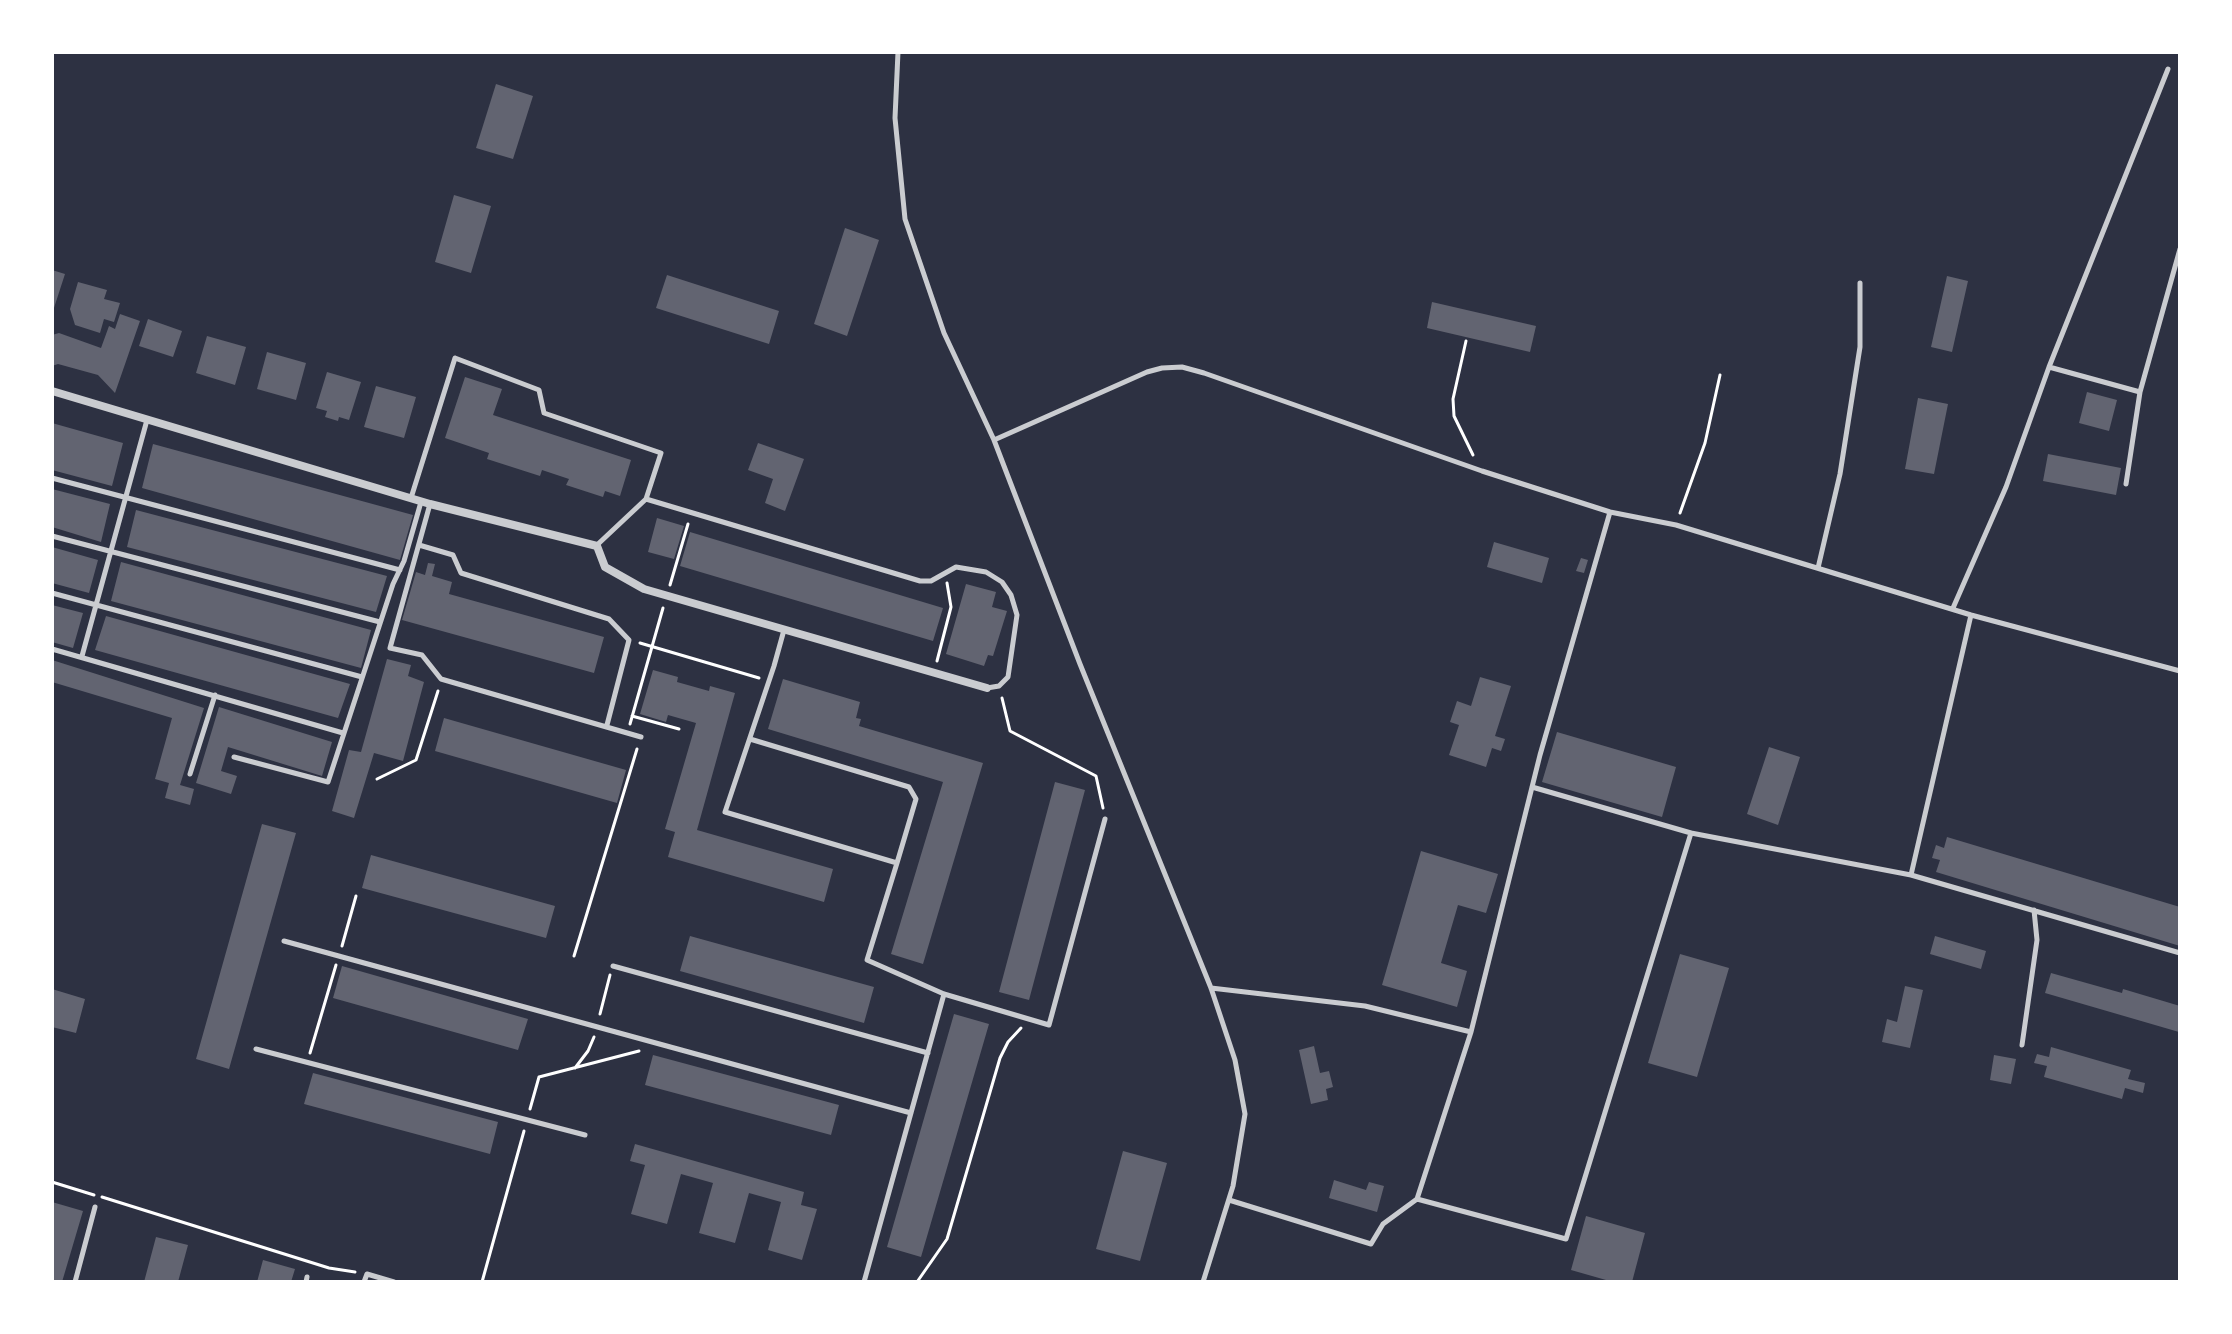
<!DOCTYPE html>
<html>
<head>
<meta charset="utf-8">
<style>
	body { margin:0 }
	#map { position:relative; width:2232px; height:1334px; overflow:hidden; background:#2d3142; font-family:Arial,sans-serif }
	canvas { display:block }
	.frame { position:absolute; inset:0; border:54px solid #fff; pointer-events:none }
</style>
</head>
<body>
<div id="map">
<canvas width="2232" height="1334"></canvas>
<div class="frame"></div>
</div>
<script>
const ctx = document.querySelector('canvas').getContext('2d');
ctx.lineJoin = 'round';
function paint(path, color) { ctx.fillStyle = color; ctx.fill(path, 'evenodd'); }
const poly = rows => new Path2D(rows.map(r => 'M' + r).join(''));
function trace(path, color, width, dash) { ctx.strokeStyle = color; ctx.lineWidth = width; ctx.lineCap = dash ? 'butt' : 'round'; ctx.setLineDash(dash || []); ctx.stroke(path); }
paint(poly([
	[496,84,533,96,513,159,476,148],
	[454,195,491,206,471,273,435,262],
	[845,228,879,240,847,336,814,324],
	[52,270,65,274,53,311,52,311],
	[667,275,779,311,769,344,656,308],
	[1947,276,1968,281,1952,352,1931,347],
	[78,282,107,290,104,299,120,303,114,322,104,319,100,333,75,325,70,309],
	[1432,302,1536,326,1530,352,1427,328],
	[120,314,140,321,115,393,98,375,58,364,52,366,52,335,59,333,101,348,109,326,115,329],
	[148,319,182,331,173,357,139,346],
	[207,336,246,347,235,385,196,373],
	[267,352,306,363,296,400,257,389],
	[327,372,361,382,349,420,339,417,338,421,325,417,327,411,316,408],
	[465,377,502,389,493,415,631,460,620,496,605,491,603,497,566,485,569,479,542,470,540,476,487,459,489,453,445,438],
	[376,386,416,397,404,438,364,427],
	[2087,392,2117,400,2109,431,2079,423],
	[1918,398,1948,404,1934,474,1905,469],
	[52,423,123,443,112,486,52,470],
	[758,443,804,459,785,511,765,503,773,479,748,470],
	[153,444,413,515,400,560,142,488],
	[2048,454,2121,468,2116,495,2043,481],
	[52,489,110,504,101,542,52,527],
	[136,510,387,576,376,612,127,547],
	[657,518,684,526,674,559,648,552],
	[690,532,943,608,933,641,680,566],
	[1494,542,1549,558,1542,583,1487,567],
	[52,547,98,560,89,593,52,583],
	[1581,558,1588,560,1584,573,1576,571],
	[121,562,371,630,361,668,111,601],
	[428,563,435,564,432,576,452,582,449,594,604,637,594,673,402,620,416,572,425,575],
	[966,584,996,592,992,607,1007,611,993,656,988,655,984,666,946,654],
	[52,605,83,613,73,648,52,642],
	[106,616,350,684,338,718,95,650],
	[387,659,411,665,408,676,424,682,403,761,374,753,354,818,332,811,349,750,361,752],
	[52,660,204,708,180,785,194,789,190,805,165,798,169,783,155,779,172,718,52,682],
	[653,670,678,677,677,682,709,691,710,686,735,693,697,830,833,869,824,902,668,857,675,832,665,829,696,723,668,715,666,722,640,714],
	[1480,677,1511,686,1495,736,1505,739,1501,751,1492,748,1486,767,1449,755,1459,725,1450,722,1457,701,1471,706],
	[783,679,860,702,856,718,861,719,859,726,983,763,923,964,891,954,943,782,768,729],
	[219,707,332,742,322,776,228,747,221,771,237,776,231,794,196,783],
	[444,718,626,770,617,803,435,751],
	[1557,732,1676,767,1662,817,1542,782],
	[1769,747,1800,757,1778,825,1747,814],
	[1055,782,1085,790,1029,1000,999,992],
	[262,824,296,833,229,1069,196,1059],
	[1947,837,2180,907,2180,946,1936,872,1940,860,1932,858,1936,845,1944,848],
	[1421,851,1498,874,1486,913,1458,905,1441,963,1467,971,1457,1007,1382,985],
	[371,855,555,906,546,938,362,888],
	[690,936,874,987,864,1023,680,971],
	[1935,936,1986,951,1981,969,1930,954],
	[1680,954,1729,968,1697,1077,1648,1063],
	[342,966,528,1019,518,1050,333,998],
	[2051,973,2122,993,2123,989,2180,1006,2179,1032,2045,993],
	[1905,986,1923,990,1910,1048,1882,1042,1887,1019,1897,1022],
	[52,989,85,999,76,1033,52,1027],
	[954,1014,989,1024,921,1257,887,1247],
	[1314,1046,1320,1073,1329,1071,1333,1087,1326,1089,1328,1100,1311,1104,1299,1050],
	[2051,1047,2131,1070,2128,1079,2145,1083,2143,1093,2125,1088,2122,1099,2044,1077,2047,1066,2034,1063,2037,1054,2049,1057],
	[653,1055,839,1105,831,1135,645,1085],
	[1994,1055,2016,1059,2011,1084,1990,1080],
	[313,1073,498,1122,490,1154,304,1104],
	[635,1144,804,1192,801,1205,817,1209,802,1260,768,1250,781,1202,749,1193,735,1243,699,1233,713,1183,681,1174,667,1224,631,1214,645,1165,630,1161],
	[1123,1151,1167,1163,1140,1261,1096,1249],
	[1334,1180,1366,1190,1369,1182,1384,1186,1377,1212,1329,1198],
	[52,1202,83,1211,62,1282,52,1282],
	[1586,1216,1645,1233,1632,1282,1613,1282,1571,1270],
	[156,1237,188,1245,178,1282,144,1282],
	[263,1260,295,1269,291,1282,257,1282]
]), '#626471');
trace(poly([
	[1466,341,1453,399,1454,416,1473,455],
	[1680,513,1705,443,1720,375],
	[670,585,688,524],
	[640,643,759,678],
	[937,661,951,607,947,583],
	[1002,698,1010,731,1096,776,1103,808],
	[632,716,679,729],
	[630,724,663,608],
	[377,779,416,760,438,691],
	[342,946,356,896],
	[574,956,637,749],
	[600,1014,610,975],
	[310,1053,336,965],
	[575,1068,588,1051,594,1037],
	[530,1109,539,1077,639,1051],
	[52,1182,94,1195],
	[102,1197,329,1268,355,1272],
	[482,1282,524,1131],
	[917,1282,947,1239,1000,1058,1008,1042,1021,1028]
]), '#fff', 3);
trace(poly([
	[898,52,895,118,905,219,944,333,994,440],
	[2049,367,2140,392,2180,249],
	[52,478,400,570],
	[2126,484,2140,392],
	[411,498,455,358,539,390,544,413,661,453,646,499,597,545],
	[646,499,920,581,931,581,956,567,986,572,1002,582,1011,595,1017,615,1008,677,999,686,987,688],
	[430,504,390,648,422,655,441,679,641,737],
	[52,536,380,622],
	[419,545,453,555,461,573,609,619,629,640,607,725],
	[1818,568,1840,474,1860,347,1860,283],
	[52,593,362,677],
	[1953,608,2006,487,2049,367,2168,69],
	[784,630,774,666,725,812,897,863,867,960,944,994,1049,1025,1105,819],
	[52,649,343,733],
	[82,656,147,420],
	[750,739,909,787,916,799,897,863],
	[234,757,328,782,393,584,404,561,421,502],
	[190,774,215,695],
	[1532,787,1691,833],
	[1911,875,2180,953],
	[284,941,911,1113],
	[613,966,928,1053],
	[1211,988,1365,1006,1471,1032,1540,755,1610,512],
	[1471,1032,1417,1199,1566,1239,1691,833,1911,875,1971,615],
	[2022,1045,2037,940,2034,910],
	[256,1049,585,1135],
	[1229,1200,1371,1244,1383,1224,1417,1199],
	[75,1282,95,1207],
	[306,1282,307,1277],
	[364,1282,367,1274,394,1282],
	[864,1282,944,994],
	[1203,1282,1233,1186,1245,1114,1235,1060,1211,988,1080,664,994,440,1147,372,1162,368,1182,367,1204,373,1482,471,1610,512,1676,525,1971,615,2180,671]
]), '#caccd0', 5);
trace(poly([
	[52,391,430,504,597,546,605,567,644,589,987,688]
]), '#caccd0', 8);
</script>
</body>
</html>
